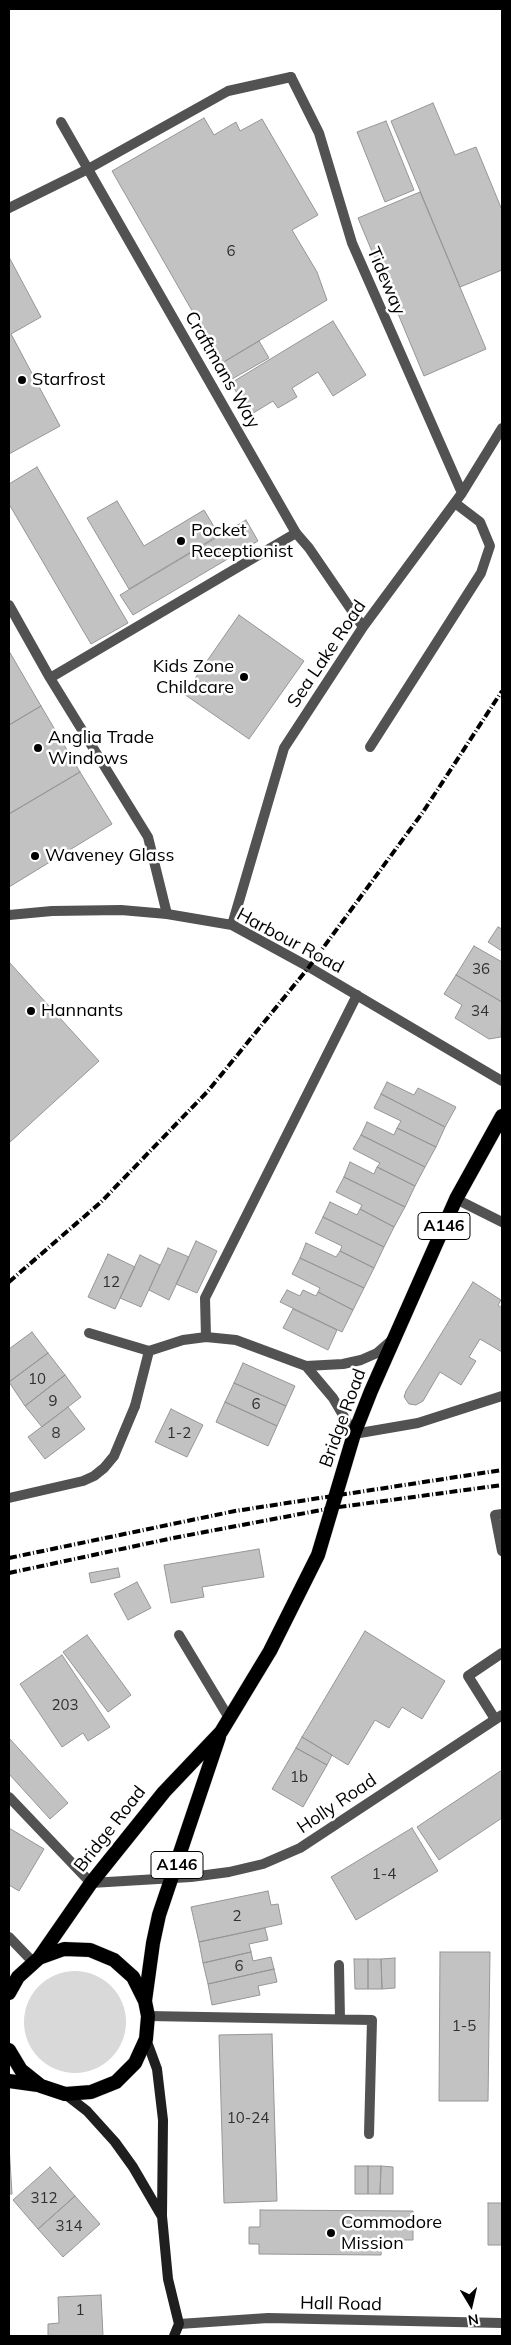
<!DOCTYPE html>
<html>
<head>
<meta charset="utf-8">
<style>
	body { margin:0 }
	#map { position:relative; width:511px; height:2345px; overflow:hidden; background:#fff; font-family:Mulish,sans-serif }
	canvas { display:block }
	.frame { position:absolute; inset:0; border:10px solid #000; pointer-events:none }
	.north { position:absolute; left:446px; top:2280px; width:50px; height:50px; -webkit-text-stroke:4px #fff; paint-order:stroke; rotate:171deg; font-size:14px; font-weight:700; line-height:20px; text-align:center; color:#000 }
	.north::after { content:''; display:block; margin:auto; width:18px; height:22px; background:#000; clip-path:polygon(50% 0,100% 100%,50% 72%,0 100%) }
</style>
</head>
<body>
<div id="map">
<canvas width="511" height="2345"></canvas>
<div class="frame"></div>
<div class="north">N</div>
</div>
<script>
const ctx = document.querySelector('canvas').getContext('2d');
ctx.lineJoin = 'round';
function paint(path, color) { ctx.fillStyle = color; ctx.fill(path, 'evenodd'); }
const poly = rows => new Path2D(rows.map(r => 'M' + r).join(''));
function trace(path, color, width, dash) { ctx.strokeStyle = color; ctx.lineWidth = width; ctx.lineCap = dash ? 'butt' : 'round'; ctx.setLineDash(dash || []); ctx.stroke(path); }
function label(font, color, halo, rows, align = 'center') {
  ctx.font = font + ' Mulish,sans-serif'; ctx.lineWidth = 5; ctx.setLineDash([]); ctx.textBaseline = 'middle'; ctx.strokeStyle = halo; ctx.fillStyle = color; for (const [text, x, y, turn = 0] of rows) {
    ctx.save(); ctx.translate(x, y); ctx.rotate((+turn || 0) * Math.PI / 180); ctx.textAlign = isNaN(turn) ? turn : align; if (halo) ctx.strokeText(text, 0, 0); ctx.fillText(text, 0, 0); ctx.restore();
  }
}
paint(poly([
	'24 2022a51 51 0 1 1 102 0a51 51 0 1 1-102 0Z'
]), '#d9d9d9');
const building = poly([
	[433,103,455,155,476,147,502,210,502,270,460,287,391,121,433,103],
	[204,118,214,135,236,122,240,131,262,119,318,215,292,230,317,272,327,300,222,363,112,171,204,118],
	[386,121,414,190,385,202,357,132,386,121],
	[420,192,486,349,424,376,358,218,420,192],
	[9,257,41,317,11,334,60,426,9,454,9,257],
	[333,321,366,375,333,396,318,372,292,388,297,397,278,408,273,401,250,415,231,383,333,321],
	[259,341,269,358,232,379,222,363,259,341],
	[37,467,128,623,91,644,9,504,9,484,37,467],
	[117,501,144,546,204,510,219,535,129,589,87,518,117,501],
	[246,520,258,541,133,615,120,595,246,520],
	[239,615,304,661,249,739,184,694,239,615],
	[9,651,41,706,9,725,9,651],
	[41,706,80,772,9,814,9,725,41,706],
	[80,772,112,824,9,887,9,814,80,772],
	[498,927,502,929,502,951,488,942,498,927],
	[474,946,502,962,502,1002,456,975,474,946],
	[9,962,99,1061,9,1143,9,962],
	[456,975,502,1002,501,1037,489,1039,455,1018,462,1005,444,994,456,975],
	[387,1082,414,1095,418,1088,456,1107,445,1127,381,1094,387,1082],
	[381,1094,445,1127,436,1147,397,1128,401,1121,374,1108,381,1094],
	[367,1122,394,1135,397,1128,436,1147,425,1167,361,1135,367,1122],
	[361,1135,425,1167,415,1186,377,1167,380,1163,353,1149,361,1135],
	[350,1162,374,1174,377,1167,415,1186,405,1207,344,1177,350,1162],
	[344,1177,405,1207,394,1227,360,1209,362,1205,336,1192,344,1177],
	[330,1202,357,1215,360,1209,394,1227,384,1247,323,1217,330,1202],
	[323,1217,384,1247,374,1268,340,1251,342,1246,315,1233,323,1217],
	[196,1241,217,1251,197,1293,176,1284,196,1241],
	[306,1243,336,1257,340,1251,374,1268,364,1288,300,1258,306,1243],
	[168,1248,189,1257,169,1300,149,1290,168,1248],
	[108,1254,135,1267,115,1309,88,1297,108,1254],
	[140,1255,160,1265,141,1307,120,1298,140,1255],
	[300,1258,364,1288,353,1310,318,1292,320,1288,292,1274,300,1258],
	[473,1282,501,1300,498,1305,502,1308,502,1352,480,1339,469,1357,476,1361,461,1385,440,1372,423,1401,416,1405,409,1404,404,1397,406,1391,473,1282],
	[287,1290,300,1296,303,1290,316,1296,318,1292,353,1310,342,1332,280,1302,287,1290],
	[293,1309,337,1330,328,1350,283,1328,293,1309],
	[32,1332,48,1353,9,1382,9,1349,32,1332],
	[48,1353,65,1375,25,1406,9,1382,48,1353],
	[243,1363,295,1386,286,1406,234,1383,243,1363],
	[65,1375,81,1397,42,1427,25,1406,65,1375],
	[234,1383,286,1406,277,1426,225,1402,234,1383],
	[225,1402,277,1426,268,1446,216,1422,225,1402],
	[68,1407,85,1429,45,1459,28,1437,68,1407],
	[171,1409,203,1425,187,1457,155,1442,171,1409],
	[259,1549,264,1577,202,1587,204,1597,171,1603,164,1565,259,1549],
	[118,1568,120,1577,91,1583,89,1573,118,1568],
	[137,1582,151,1608,128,1620,114,1594,137,1582],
	[365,1631,445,1681,422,1719,402,1707,389,1728,375,1720,348,1765,302,1737,365,1631],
	[87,1635,131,1695,108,1712,63,1652,87,1635],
	[62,1655,110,1727,88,1741,83,1733,62,1747,20,1684,62,1655],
	[302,1737,332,1755,327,1765,296,1748,302,1737],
	[9,1738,68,1803,50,1819,9,1774,9,1738],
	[296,1748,327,1765,303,1807,272,1789,296,1748],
	[502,1770,502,1818,439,1860,417,1827,502,1770],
	[9,1828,44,1849,19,1891,9,1885,9,1828],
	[412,1828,438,1871,356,1920,331,1877,412,1828],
	[268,1891,271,1905,278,1904,282,1924,199,1942,191,1907,268,1891],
	[265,1928,268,1940,249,1944,251,1952,203,1963,199,1942,265,1928],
	[251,1952,253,1961,271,1957,274,1969,208,1984,203,1963,251,1952],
	[440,1952,490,1952,488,2101,439,2101,440,1952],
	[395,1958,395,1988,382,1989,381,1959,395,1958],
	[354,1959,368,1959,368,1989,355,1989,354,1959],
	[368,1959,381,1959,382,1989,368,1989,368,1959],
	[274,1969,277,1982,258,1986,260,1995,212,2005,208,1984,274,1969],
	[272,2034,277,2201,224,2203,219,2035,272,2034],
	[9,2145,12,2194,9,2194,9,2145],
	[355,2166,368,2166,368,2194,355,2194,355,2166],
	[368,2166,381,2166,380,2194,368,2194,368,2166],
	[381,2166,393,2167,393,2194,380,2194,381,2166],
	[50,2167,75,2196,38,2229,13,2200,50,2167],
	[75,2196,100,2224,63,2257,38,2229,75,2196],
	[488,2203,502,2203,502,2245,488,2245,488,2203],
	[260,2210,413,2211,413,2240,382,2240,381,2255,259,2254,259,2244,249,2244,249,2227,260,2227,260,2210],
	[101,2295,103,2336,48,2336,48,2324,59,2323,58,2297,101,2295]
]);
paint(building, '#c2c2c2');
trace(building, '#969696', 1);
const trunk = poly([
	[39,1958,91,1883,164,1792,221,1732,270,1651,318,1555,354,1434,371,1391,456,1199,502,1116],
	[9,1993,18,1977,39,1958,64,1949,90,1950,114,1960,133,1977,145,2001,148,2016,146,2039,135,2063,116,2082,91,2092,65,2094,41,2086,21,2070,9,2050],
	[145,2001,153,1943,159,1915,219,1737],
	[9,2081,38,2085]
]);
trace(trunk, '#dbdbdb', 15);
trace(poly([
	[9,208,88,169,228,91,291,77],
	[9,605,50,678,148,837,167,914],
	[50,678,296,533],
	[370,747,481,573,490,546,480,522,455,503],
	[456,1199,502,1222],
	[206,1337,205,1298,357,995],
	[9,1498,83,1481,94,1476,104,1468,114,1456,135,1406],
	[502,1514,495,1515,502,1551],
	[179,1635,229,1718],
	[495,1719,468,1676,502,1653],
	[9,1797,91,1883],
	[9,1937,33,1962],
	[339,1965,340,2019],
	[148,2016,372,2020,369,2134]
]), '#525252', 10);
trace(poly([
	[291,77,319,133,352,243,462,493],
	[61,122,296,533,309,548,363,627],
	[9,915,52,911,121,910,167,914,232,925,309,967,502,1081],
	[232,925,284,748,363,627,462,493,502,428],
	[89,1333,149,1351,183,1340,206,1337,236,1340,306,1366,343,1364,361,1360,377,1353,393,1339],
	[306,1366,333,1398,354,1434,418,1423,502,1396],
	[135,1406,149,1351],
	[91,1883,191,1877,229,1872,263,1864,300,1848,502,1715]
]), '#525252', 10);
trace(poly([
	[179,2324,268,2318,502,2323]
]), '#525252', 10);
trace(poly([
	[146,2039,157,2069,163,2120,162,2216,168,2279,179,2324,174,2336],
	[65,2094,87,2111,115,2142,133,2167,161,2215]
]), '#1f1f1f', 10);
trace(trunk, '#000', 14);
trace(poly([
	[9,1282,101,1202,208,1091,309,967,423,812,502,691],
	[9,1558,235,1511,502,1470],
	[9,1573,173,1538,332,1508,502,1485]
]), '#000', 4, [8, 2.5, 1, 2.5]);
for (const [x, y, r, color] of [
	[22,380,5,"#000"],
	[181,541,5,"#000"],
	[244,677,5,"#000"],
	[38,748,5,"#000"],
	[35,856,5,"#000"],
	[31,1011,5,"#000"],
	[331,2233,5,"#000"]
]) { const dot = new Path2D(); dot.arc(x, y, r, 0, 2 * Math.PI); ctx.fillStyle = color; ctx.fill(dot); trace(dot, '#fff', 2); }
label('15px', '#303030', null, [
	["6",231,251],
	["36",481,969],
	["34",480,1011],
	["12",111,1282],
	["10",37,1379],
	["9",53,1401],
	["6",256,1404],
	["8",56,1433],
	["1-2",179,1433],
	["203",65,1705],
	["1b",299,1777],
	["1-4",384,1874],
	["2",237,1916],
	["6",239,1966],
	["1-5",464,2026],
	["10-24",248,2118],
	["312",44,2198],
	["314",69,2226],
	["1",80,2310]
]);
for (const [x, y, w] of [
	[444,1226,52],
	[177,1865,52]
]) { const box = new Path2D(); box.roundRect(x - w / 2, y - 13.5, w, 27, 4); ctx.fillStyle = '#fff'; ctx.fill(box); trace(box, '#000', 1); }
label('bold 16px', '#000', null, [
	["A146",444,1226],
	["A146",177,1865]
]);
label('18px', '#000', '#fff', [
	["Tideway",386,281,67],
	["Craftmans Way",222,370,60],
	["Sea Lake Road",327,654,-56],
	["Harbour Road",290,941,28],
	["Bridge Road",343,1418,-70],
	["Holly Road",337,1804,-34],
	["Bridge Road",110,1829,-52],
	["Hall Road",341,2304,1]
]);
label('18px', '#000', '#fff', [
	["Starfrost",32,380],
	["Pocket",191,531],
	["Receptionist",191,552],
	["Kids Zone",234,667,"right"],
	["Childcare",234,688,"right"],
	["Anglia Trade",48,738],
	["Windows",48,759],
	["Waveney Glass",45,856],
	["Hannants",41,1011],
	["Commodore",341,2223],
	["Mission",341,2244]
], 'left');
</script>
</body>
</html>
